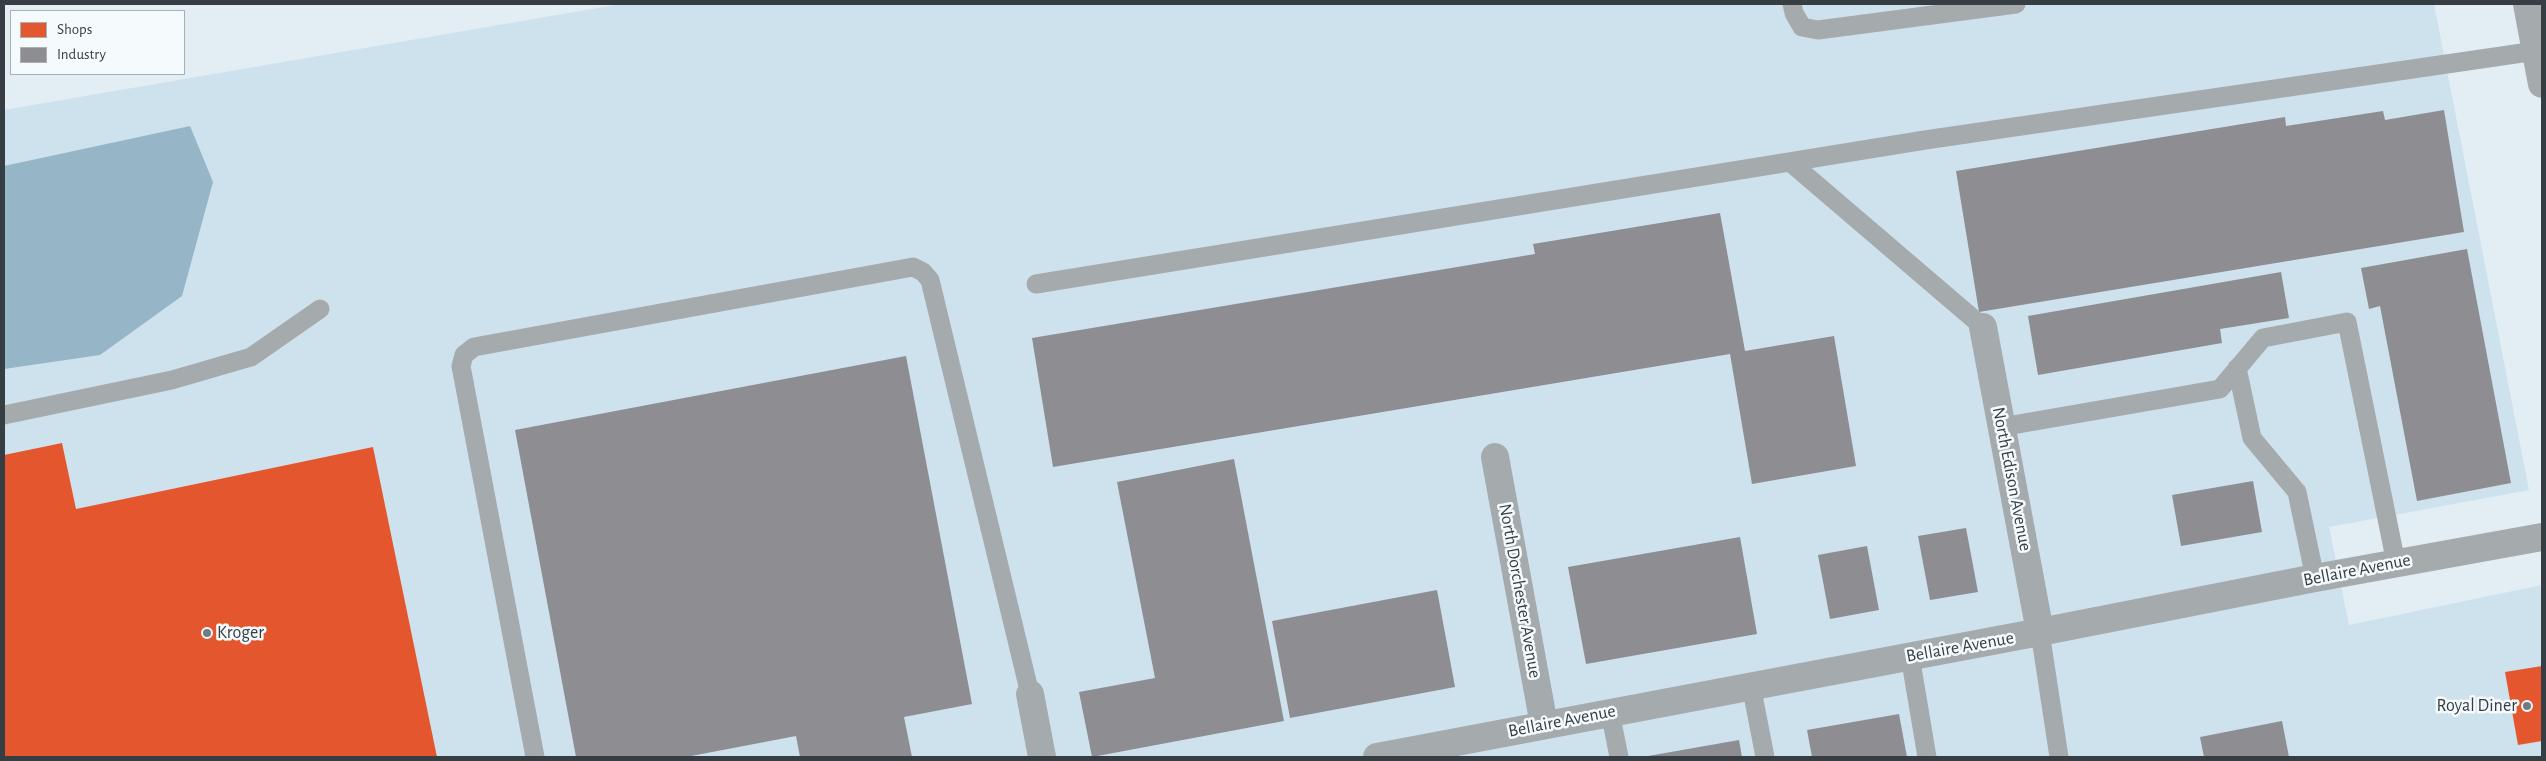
<!DOCTYPE html>
<html>
<head>
<meta charset="utf-8">
<style>
	body { margin:0 }
	#map { position:relative; width:2546px; height:761px; overflow:hidden; background:#e2edf4; font-family:"Alegreya Sans",sans-serif }
	canvas { display:block }
	.frame { position:absolute; inset:0; border:5px solid #363e43; pointer-events:none }
	.legend { position:absolute; left:10px; top:10px; width:175px; height:65px; box-sizing:border-box; background:#f5fafc; border:1px solid #a9afb2; margin:0; padding:6px 9px; list-style:none; font-size:15px; color:#363e43 }
	.legend li { display:flex; align-items:center; gap:10px; height:25px }
	.legend b { width:25px; border:1px solid #a9afb2 }
</style>
</head>
<body>
<div id="map">
<canvas width="2546" height="761"></canvas>
<div class="frame"></div>
<ul class="legend">
<li><b style="height:14px;background:#e4572e"></b>Shops</li>
<li><b style="height:14px;background:#8d8d92"></b>Industry</li>
</ul>
</div>
<script>
const ctx = document.querySelector('canvas').getContext('2d');
ctx.lineJoin = 'round';
function paint(path, color) { ctx.fillStyle = color; ctx.fill(path, 'evenodd'); }
const poly = rows => new Path2D(rows.map(r => 'M' + r).join(''));
function trace(path, color, width, dash) { ctx.strokeStyle = color; ctx.lineWidth = width; ctx.lineCap = dash ? 'butt' : 'round'; ctx.setLineDash(dash || []); ctx.stroke(path); }
function label(font, color, halo, rows, align = 'center') {
  ctx.font = font + ' "Alegreya Sans",sans-serif'; ctx.lineWidth = 5; ctx.setLineDash([]); ctx.textBaseline = 'middle'; ctx.strokeStyle = halo; ctx.fillStyle = color; for (const [text, x, y, turn = 0] of rows) {
    ctx.save(); ctx.translate(x, y); ctx.rotate((+turn || 0) * Math.PI / 180); ctx.textAlign = isNaN(turn) ? turn : align; if (halo) ctx.strokeText(text, 0, 0); ctx.fillText(text, 0, 0); ctx.restore();
  }
}
paint(poly([
	[621,4,2434,4,2529,490,2329,527,2349,625,2542,585,2542,757,4,757,4,110]
]), '#cee2ee');
paint(poly([
	[190,126,213,182,182,296,100,355,4,369,4,166]
]), '#96b6c8');
paint(poly([
	[62,443,76,509,373,447,437,757,4,757,4,455],
	[2542,666,2542,741,2518,745,2505,672]
]), '#e4572e');
paint(poly([
	[2444,110,2464,232,1979,312,1956,171,2285,117,2286,126,2383,111,2385,120],
	[1720,213,1745,351,1834,336,1856,466,1752,484,1730,354,1053,467,1032,338,1535,254,1533,244],
	[2467,249,2511,483,2417,501,2380,306,2369,309,2361,268],
	[2281,272,2289,318,2220,329,2222,343,2038,375,2028,316],
	[906,356,972,704,904,717,912,757,800,757,796,736,686,757,576,757,515,430],
	[1234,459,1284,721,1092,757,1079,692,1155,678,1117,482],
	[2253,481,2262,532,2181,546,2172,495],
	[1966,528,1978,592,1930,600,1918,536],
	[1740,537,1757,634,1586,664,1568,567],
	[1867,546,1879,610,1830,619,1818,555],
	[1437,590,1455,687,1290,718,1272,621],
	[1899,714,1907,757,1812,757,1807,730],
	[2282,721,2289,757,2204,757,2200,737],
	[1739,740,1742,757,1648,757,1648,756]
]), '#8d8d92');
trace(poly([
	[1792,4,1794,13,1802,27,1818,30,2016,4],
	[1790,162,1983,327],
	[1036,284,1925,140,2536,51],
	[2237,368,2252,438,2297,492,2315,578],
	[4,415,172,380,251,357,320,309],
	[2001,427,2220,389,2263,338,2347,322,2396,563],
	[2040,632,2059,757],
	[1910,656,1927,757],
	[1751,685,1765,757],
	[1610,712,1619,757],
	[535,757,461,366,464,355,474,347,913,267,923,272,930,280,1030,694]
]), '#a5aaad', 19);
trace(poly([
	[1983,327,2040,632],
	[1495,457,1544,725],
	[1030,694,1042,757],
	[1377,757,2040,632,2315,578,2542,537]
]), '#a5aaad', 28);
trace(poly([
	[2527,4,2542,84]
]), '#a5aaad', 28);
for (const [x, y, r, color] of [
	[207,633,5,"#727b81"],
	[2527,706,5,"#727b81"]
]) { const dot = new Path2D(); dot.arc(x, y, r, 0, 2 * Math.PI); ctx.fillStyle = color; ctx.fill(dot); trace(dot, '#f5fafc', 2); }
label('18px', '#363e43', '#f5fafc', [
	["North Edison Avenue",2012,479,79],
	["Bellaire Avenue",2357,570,-11],
	["North Dorchester Avenue",1520,591,80],
	["Bellaire Avenue",1960,647,-10],
	["Bellaire Avenue",1562,721,-11]
]);
label('18px', '#363e43', '#f5fafc', [
	["Kroger",217,633],
	["Royal Diner",2517,706,"right"]
], 'left');
</script>
</body>
</html>
